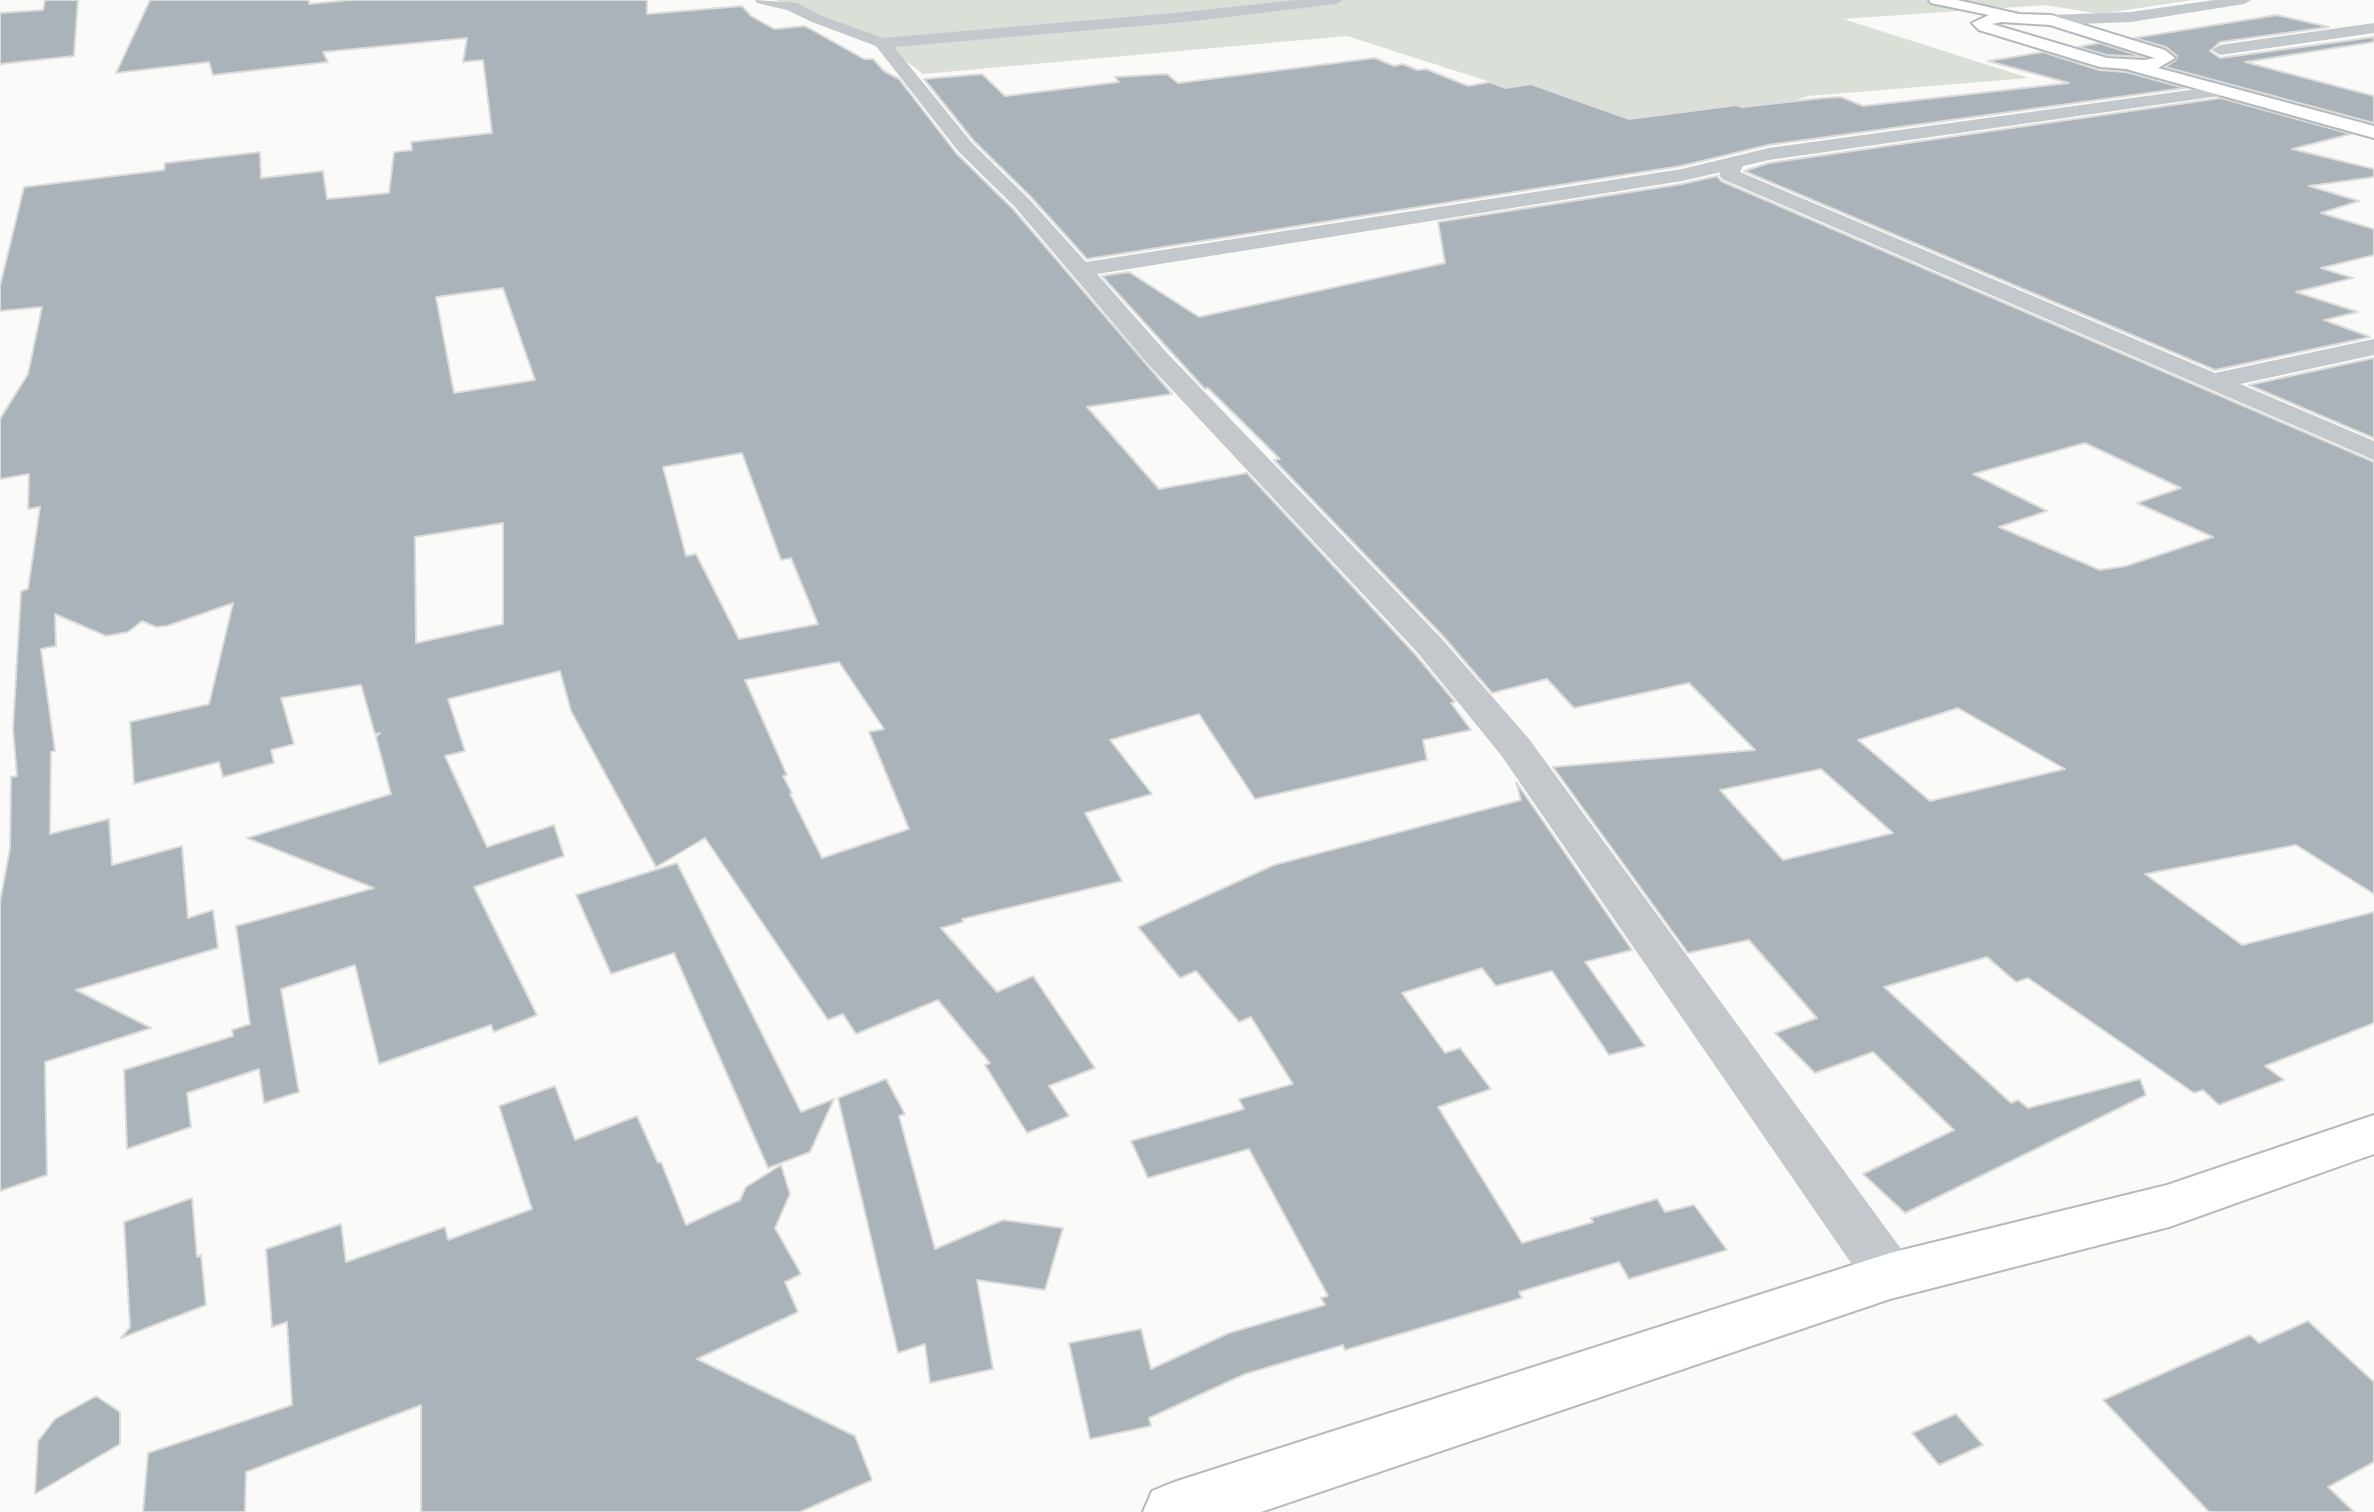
<!DOCTYPE html>
<html>
<head>
<meta charset="utf-8">
<style>
	body { margin:0 }
	canvas { display:block; background:#fafaf8 }
</style>
</head>
<body>
<canvas width="2374" height="1512"></canvas>
<script>
const ctx = document.querySelector('canvas').getContext('2d');
ctx.lineJoin = 'round';
function paint(path, color) { ctx.fillStyle = color; ctx.fill(path, 'evenodd'); }
const poly = rows => new Path2D(rows.map(r => 'M' + r).join(''));
function trace(path, color, width, dash) { ctx.strokeStyle = color; ctx.lineWidth = width; ctx.lineCap = dash ? 'butt' : 'round'; ctx.setLineDash(dash || []); ctx.stroke(path); }
paint(poly([
	[776,0,2192,0,2100,14,2046,5,1843,19,2029,78,1808,96,1677,142,1347,36,923,74,882,43]
]), '#dadfd7');
const building = poly([
	[45,0,78,0,74,56,0,64,0,13,43,10,45,0],
	[150,0,309,0,309,4,349,0,647,0,647,14,742,6,751,16,774,29,805,26,864,59,873,59,884,71,899,79,956,153,1013,209,1172,394,1087,407,1159,489,1247,473,1415,654,1455,702,1451,703,1471,730,1423,740,1427,760,1255,799,1199,714,1110,740,1152,794,1085,813,1122,881,962,919,963,922,941,928,997,992,1033,976,1095,1068,1049,1086,1069,1116,1027,1133,985,1065,990,1063,938,1000,856,1034,843,1014,828,1020,705,838,656,867,571,711,560,671,448,699,465,751,445,756,487,847,554,825,564,856,474,887,537,1015,494,1032,491,1025,379,1064,355,965,281,989,299,1092,264,1103,259,1069,187,1093,191,1127,127,1149,124,1070,233,1036,232,1030,250,1024,236,926,374,888,247,838,391,794,376,737,380,733,375,734,361,685,281,698,294,744,271,750,274,763,223,777,219,762,134,784,130,722,209,704,233,603,167,626,156,627,142,621,128,632,106,636,55,614,56,646,41,649,55,751,51,752,50,834,109,819,112,865,182,846,188,918,213,910,218,948,76,990,151,1028,45,1062,47,1175,0,1191,0,902,10,848,11,777,17,776,13,729,21,591,28,589,40,507,28,509,29,474,0,479,0,419,28,374,42,307,0,311,0,286,24,187,164,170,165,163,260,152,261,178,323,171,327,199,389,193,394,152,412,150,411,142,492,133,483,60,463,62,467,38,323,52,328,62,213,75,209,62,116,73,150,0],
	[503,288,535,380,454,393,436,297,503,288],
	[742,453,781,560,791,558,818,624,739,639,696,554,686,556,663,467,742,453],
	[503,523,503,624,416,643,415,537,503,523],
	[839,662,884,729,869,732,909,829,822,858,790,794,792,793,783,776,787,775,745,680,839,662],
	[2277,15,2329,27,2220,42,2210,51,2220,58,2374,37,2374,42,2245,62,2374,96,2374,123,2165,67,2176,60,2177,56,2166,47,2134,38,2277,15],
	[2099,43,2144,57,2107,55,2078,47,2099,43],
	[2043,52,2099,70,2126,72,2185,88,1768,145,1681,166,1087,259,1031,197,974,141,924,79,982,74,1005,96,1119,82,1115,77,1167,74,1178,83,1375,58,1394,66,1403,64,1417,70,1426,69,1468,86,1490,82,1505,88,1531,84,1629,119,1737,105,1742,107,1823,98,1841,97,1863,106,2069,83,1988,61,2043,52],
	[2221,98,2351,134,2292,149,2374,169,2374,177,2309,186,2359,201,2321,213,2374,229,2374,255,2321,268,2353,278,2296,292,2358,312,2324,320,2370,337,2215,370,1744,171,1769,163,2221,98],
	[1717,176,1721,181,2374,462,2374,894,2296,845,2145,874,2242,945,2374,912,2374,1023,2265,1066,2284,1080,2219,1105,2203,1090,2194,1093,2028,978,2016,982,1987,957,1884,987,2011,1103,2018,1100,2028,1108,2140,1079,2146,1095,1905,1213,1863,1174,1954,1130,1873,1052,1815,1073,1775,1033,1817,1018,1749,940,1688,953,1553,767,1755,750,1689,683,1574,708,1547,679,1492,693,1443,636,1274,460,1280,459,1208,388,1205,389,1102,276,1129,272,1199,317,1445,263,1438,222,1682,184,1717,176],
	[2085,443,2181,488,2137,503,2213,537,2126,566,2100,570,1999,527,2047,511,1973,474,2085,443],
	[1958,708,2065,769,1930,801,1858,740,1958,708],
	[1821,769,1893,833,1783,860,1720,790,1821,769],
	[2374,358,2374,438,2249,385,2374,358],
	[1516,782,1632,950,1585,962,1645,1046,1609,1055,1552,971,1496,986,1482,968,1402,993,1445,1053,1460,1048,1491,1089,1438,1107,1522,1243,1593,1222,1591,1218,1657,1199,1665,1212,1694,1205,1727,1250,1629,1279,1619,1262,1519,1292,1522,1298,1441,1322,1345,1350,1343,1345,1245,1374,1149,1418,1151,1426,1090,1439,1069,1343,1141,1329,1151,1369,1229,1333,1325,1305,1321,1298,1328,1296,1249,1149,1148,1178,1131,1141,1244,1109,1239,1099,1293,1084,1251,1017,1239,1022,1196,971,1180,978,1138,927,1274,865,1521,800,1516,782],
	[677,863,801,1112,834,1099,810,1152,768,1168,674,953,611,974,576,895,677,863],
	[886,1079,905,1114,899,1116,935,1249,1003,1220,1063,1228,1045,1290,977,1280,993,1369,930,1383,925,1344,898,1353,838,1098,886,1079],
	[555,1086,575,1140,637,1116,658,1163,661,1162,686,1225,740,1200,746,1187,781,1165,790,1194,775,1228,801,1274,785,1282,798,1312,697,1359,855,1436,872,1480,800,1512,421,1512,421,1405,246,1472,245,1512,143,1512,148,1453,292,1405,287,1322,272,1327,266,1249,341,1224,346,1262,445,1227,448,1240,532,1209,499,1106,555,1086],
	[192,1198,197,1257,201,1255,206,1305,121,1338,130,1327,124,1222,192,1198],
	[2308,1321,2374,1382,2374,1462,2328,1487,2354,1512,2209,1512,2103,1400,2250,1335,2259,1343,2308,1321],
	[96,1396,120,1412,120,1444,35,1494,38,1441,55,1419,96,1396],
	[1956,1414,1983,1445,1939,1465,1912,1433,1956,1414]
]);
paint(building, '#aab3b9');
trace(building, '#dcdcda', 2);
const major = poly([
	[2374,1115,2374,1154,2169,1227,1890,1299,1261,1512,1143,1512,1152,1491,1174,1482,1890,1253,2167,1185,2374,1115]
]);
const highway = poly([
	[1929,0,1957,0,2019,14,2051,15,2165,50,2175,58,2158,68,2374,126,2374,138,2126,69,2100,67,1979,30,1972,23,1989,15,1931,3,1929,0],
	[2001,22,2050,25,2155,58,2144,60,2107,58,1992,24,2001,22]
]);
trace(major, '#b5babe', 4);
trace(highway, '#b4b9bd', 4);
paint(poly([
	[755,0,797,3,822,16,883,38,1185,12,1296,0,1343,0,1336,4,1185,22,894,47,972,143,1029,199,1086,262,1682,169,1769,148,2219,86,2225,87,2228,91,2225,95,2219,96,1769,160,1743,166,1740,172,2215,373,2374,339,2374,355,2240,384,2374,441,2374,460,1722,179,1719,175,1721,172,1682,181,1097,274,1166,352,1441,638,1529,739,1909,1260,1917,1276,1909,1292,1890,1299,1871,1292,1501,755,1417,652,1148,364,1015,207,958,151,876,46,812,22,787,10,757,3,755,0],
	[2214,0,2251,0,2244,4,2131,22,2051,25,2043,20,2051,15,2131,12,2214,0],
	[2374,23,2374,33,2220,55,2212,50,2220,45,2374,23]
]), '#c3c8cc');
paint(major, '#fff');
paint(highway, '#fff');
</script>
</body>
</html>
